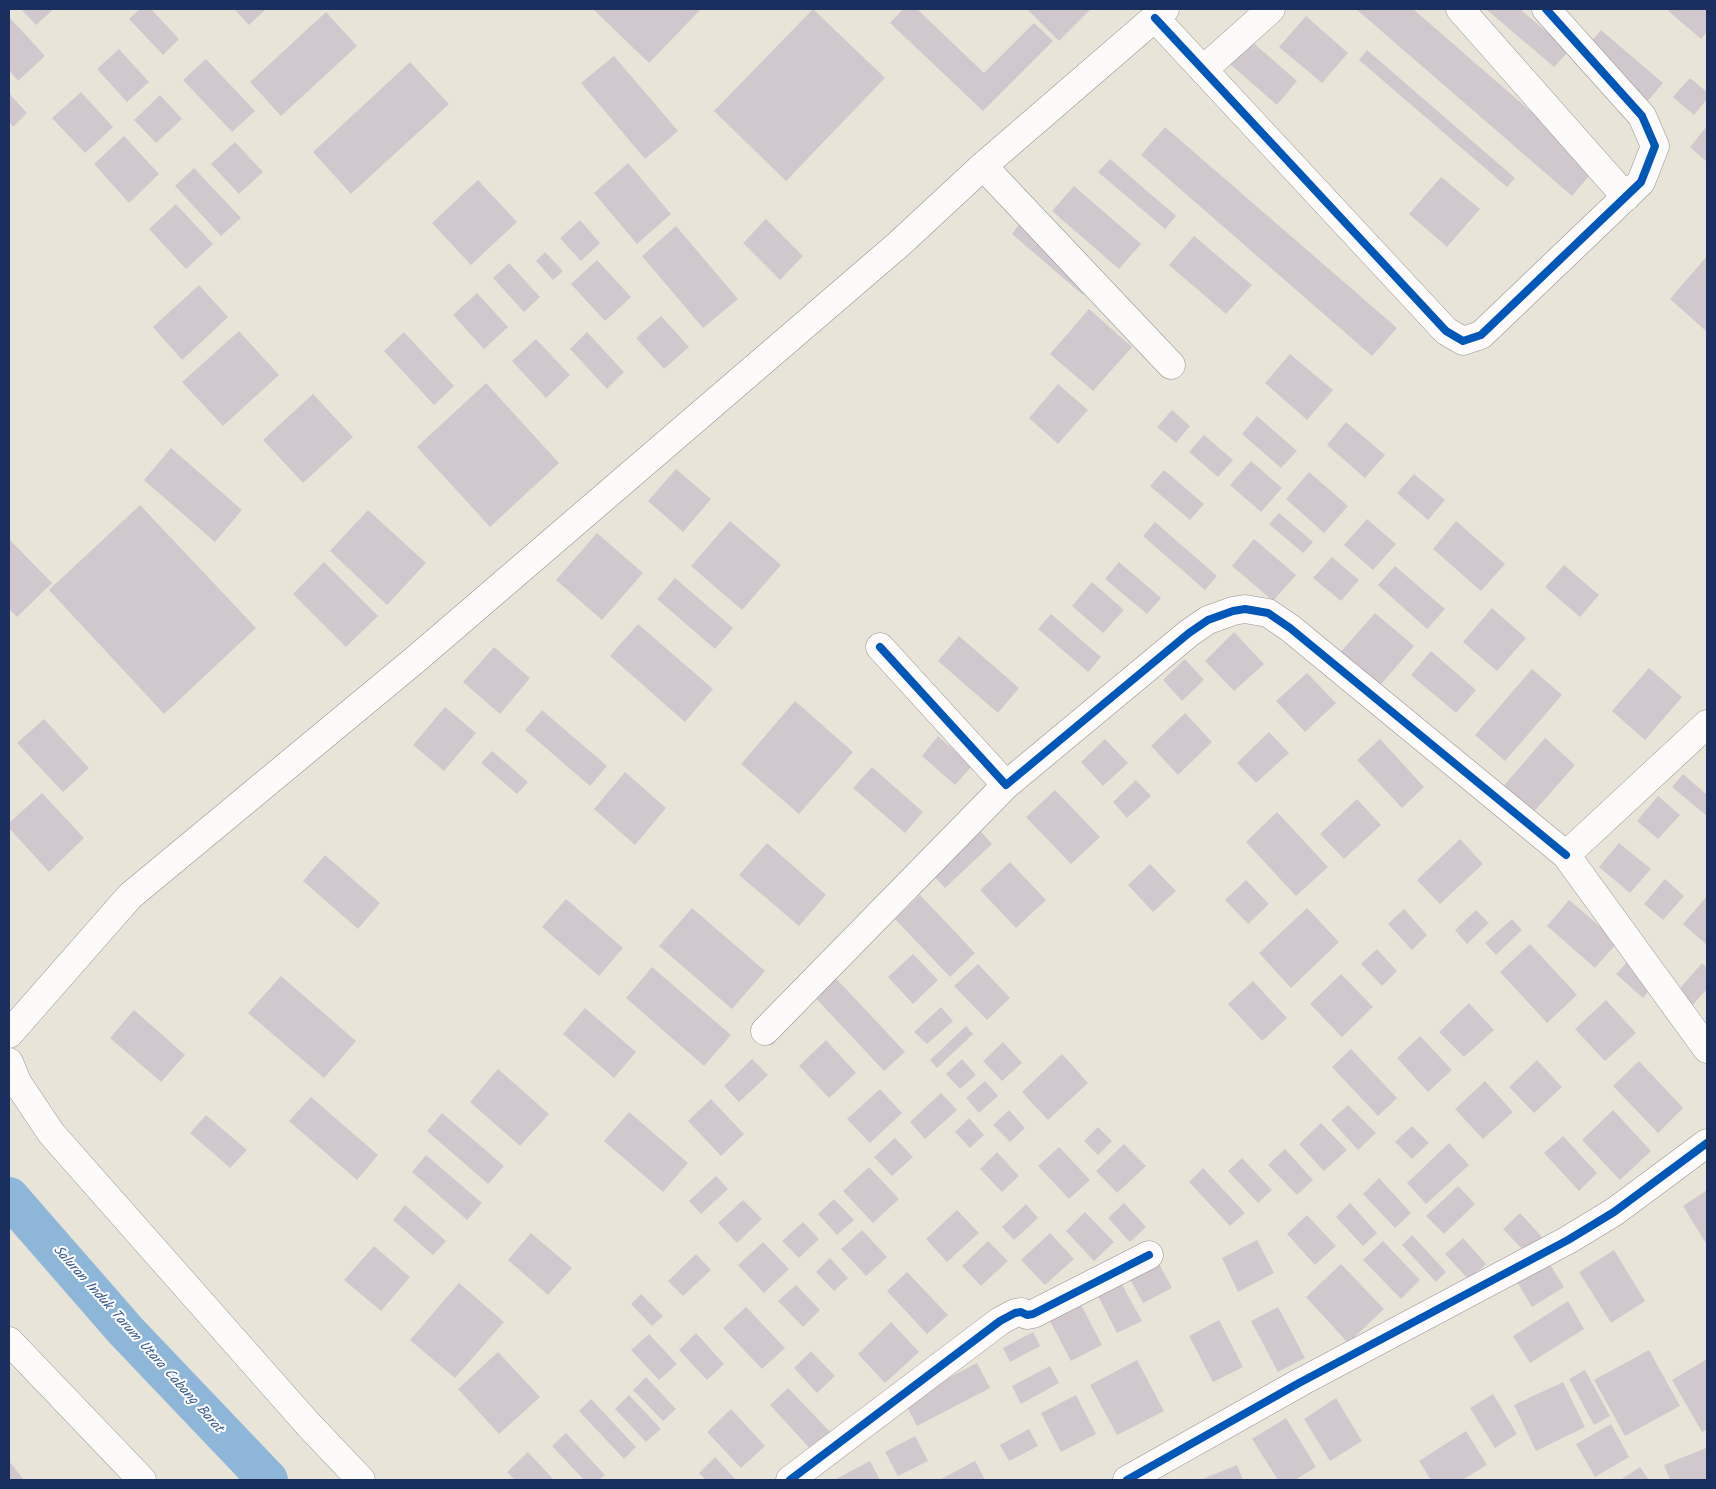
<!DOCTYPE html>
<html>
<head>
<meta charset="utf-8">
<style>
	body { margin:0 }
	#map { position:relative; width:1716px; height:1489px; overflow:hidden; background:#e9e4d8; font-family:Kalam,sans-serif }
	canvas { display:block }
	.frame { position:absolute; inset:0; border:10px solid #1b2f5e; pointer-events:none }
</style>
</head>
<body>
<div id="map">
<canvas width="1716" height="1489"></canvas>
<div class="frame"></div>
</div>
<script>
const ctx = document.querySelector('canvas').getContext('2d');
ctx.lineJoin = 'round';
const poly = rows => new Path2D(rows.map(r => 'M' + r).join(''));
function trace(path, color, width, dash) { ctx.strokeStyle = color; ctx.lineWidth = width; ctx.lineCap = dash ? 'butt' : 'round'; ctx.setLineDash(dash || []); ctx.stroke(path); }
function paint(path, color) { ctx.fillStyle = color; ctx.fill(path, 'evenodd'); }
function label(font, color, halo, rows, align = 'center') {
  ctx.font = font + ' Kalam,sans-serif'; ctx.lineWidth = 4; ctx.setLineDash([]); ctx.textBaseline = 'middle'; ctx.strokeStyle = halo; ctx.fillStyle = color; for (const [text, x, y, turn = 0] of rows) {
    ctx.save(); ctx.translate(x, y); ctx.rotate((+turn || 0) * Math.PI / 180); ctx.textAlign = isNaN(turn) ? turn : align; if (halo) ctx.strokeText(text, 0, 0); ctx.fillText(text, 0, 0); ctx.restore();
  }
}
trace(poly([
	[9,1197,126,1331,268,1480]
]), '#8eb6d8', 40);
paint(poly([
	[21,9,54,9,36,25],
	[140,9,151,9,179,39,163,55,129,19],
	[234,9,266,9,249,25],
	[593,9,701,9,649,63],
	[813,9,885,78,786,181,714,111],
	[903,9,917,9,984,73,1034,23,1053,41,983,111,890,23],
	[1027,9,1091,9,1059,41],
	[1356,9,1413,9,1596,168,1572,196],
	[1486,9,1520,9,1569,51,1554,67],
	[1666,9,1705,9,1707,11,1707,32,1701,39],
	[326,12,357,46,281,116,250,82],
	[1306,16,1348,53,1322,83,1279,47],
	[9,17,45,56,18,81,9,70],
	[1601,30,1663,83,1646,103,1585,49],
	[1250,40,1297,81,1277,105,1230,64],
	[119,49,149,82,127,102,97,69],
	[1367,50,1515,178,1507,187,1359,60],
	[614,56,678,131,645,159,581,83],
	[206,59,255,111,232,132,183,80],
	[410,62,449,104,351,194,313,152],
	[1690,78,1707,92,1707,99,1694,115,1673,97],
	[81,92,113,127,85,153,52,118],
	[9,93,27,113,13,127,9,121],
	[160,95,182,119,156,143,134,120],
	[1707,126,1707,162,1690,147],
	[1165,127,1397,328,1372,356,1141,155],
	[124,136,159,174,129,203,94,164],
	[235,142,263,172,239,194,211,164],
	[1110,159,1176,216,1165,229,1098,172],
	[628,163,671,214,637,244,594,193],
	[194,168,241,218,221,236,175,186],
	[1441,177,1480,209,1447,247,1409,214],
	[478,180,517,222,471,265,432,223],
	[1074,186,1141,244,1119,269,1052,211],
	[176,204,213,244,186,269,149,229],
	[766,219,803,256,780,280,743,243],
	[580,220,600,243,581,261,560,238],
	[1019,224,1091,287,1083,295,1012,234],
	[676,226,738,299,703,328,642,256],
	[1194,236,1252,285,1226,314,1169,265],
	[545,252,563,271,553,280,536,261],
	[1707,256,1707,332,1670,299],
	[597,260,631,297,605,321,571,284],
	[509,263,540,297,524,312,493,278],
	[199,285,228,317,182,360,153,327],
	[477,293,508,327,484,349,453,315],
	[1089,309,1132,347,1093,391,1050,354],
	[661,316,689,347,664,369,636,338],
	[239,331,279,375,223,426,182,382],
	[404,332,454,386,434,405,384,351],
	[587,332,624,372,607,389,570,349],
	[536,339,570,375,546,398,512,361],
	[1290,354,1333,390,1307,420,1265,383],
	[486,383,559,463,490,527,417,447],
	[1058,384,1088,410,1058,444,1029,418],
	[313,394,353,437,303,483,263,440],
	[1172,410,1190,426,1176,443,1157,427],
	[1257,416,1297,451,1281,468,1242,434],
	[1346,422,1385,455,1365,478,1327,445],
	[1204,435,1233,460,1218,477,1189,452],
	[171,448,242,510,215,542,144,480],
	[1251,461,1282,488,1261,512,1230,485],
	[676,469,711,499,683,532,648,501],
	[1164,470,1204,504,1190,520,1150,486],
	[1309,472,1348,506,1324,533,1286,499],
	[1414,474,1445,500,1428,520,1397,493],
	[140,505,256,628,164,714,49,590],
	[368,510,426,563,387,605,330,551],
	[1279,513,1313,542,1303,553,1269,524],
	[1367,519,1396,544,1373,570,1344,545],
	[730,521,781,565,742,610,691,566],
	[1456,521,1505,564,1481,591,1433,549],
	[1155,522,1217,576,1205,590,1143,536],
	[597,533,643,573,602,620,556,580],
	[9,539,52,583,17,617,9,609],
	[1254,539,1296,575,1273,601,1232,566],
	[1332,557,1359,580,1341,601,1313,578],
	[324,562,378,616,346,647,293,594],
	[1119,562,1161,598,1147,614,1105,579],
	[1564,565,1599,595,1580,617,1545,587],
	[1395,566,1445,609,1427,629,1378,585],
	[675,578,733,628,715,649,657,599],
	[1092,582,1124,610,1103,633,1072,606],
	[1492,608,1526,638,1497,671,1463,642],
	[1375,613,1414,646,1377,689,1338,655],
	[1051,614,1101,657,1088,672,1038,629],
	[638,624,713,689,685,722,610,656],
	[1234,632,1264,664,1234,691,1205,661],
	[959,636,1019,688,998,713,938,661],
	[494,647,530,678,500,714,463,682],
	[1431,651,1476,690,1456,713,1411,675],
	[1185,659,1204,680,1182,701,1163,680],
	[1649,668,1682,697,1645,740,1612,711],
	[1532,669,1562,695,1505,761,1475,735],
	[1307,673,1336,703,1305,732,1276,701],
	[795,701,853,752,799,814,741,764],
	[445,707,476,733,444,771,413,745],
	[542,710,607,766,590,786,525,730],
	[1185,713,1212,742,1178,775,1151,746],
	[44,719,89,768,63,792,17,743],
	[1269,732,1289,753,1256,783,1237,763],
	[938,736,972,766,955,785,922,756],
	[1545,738,1575,765,1531,815,1501,789],
	[1105,739,1128,763,1103,786,1081,762],
	[1380,739,1424,787,1402,808,1357,760],
	[492,751,528,782,517,794,481,763],
	[872,767,923,812,905,833,853,788],
	[625,772,666,808,635,845,594,809],
	[1683,774,1707,795,1707,816,1672,787],
	[1136,780,1151,796,1127,818,1113,802],
	[1055,790,1100,837,1071,864,1026,817],
	[42,793,84,838,49,872,9,828,9,823],
	[1658,796,1680,815,1658,839,1637,821],
	[1357,799,1381,825,1344,859,1320,834],
	[1277,812,1328,867,1296,896,1246,842],
	[976,826,992,844,945,888,929,871],
	[1460,839,1483,864,1440,904,1417,880],
	[767,843,826,895,799,926,739,875],
	[1619,843,1651,869,1630,893,1599,867],
	[325,855,380,903,358,929,303,881],
	[1010,862,1046,900,1016,928,980,890],
	[1150,864,1176,891,1153,912,1128,885],
	[1665,879,1684,896,1663,920,1644,904],
	[1246,880,1269,904,1248,924,1225,900],
	[920,895,975,953,950,977,895,919],
	[1707,896,1707,945,1683,924],
	[566,899,623,948,599,976,542,927],
	[1569,900,1618,942,1595,968,1547,926],
	[692,908,765,971,732,1009,659,946],
	[1307,908,1339,942,1291,988,1259,953],
	[1404,909,1427,935,1412,950,1388,924],
	[1476,910,1489,923,1467,944,1455,930],
	[1512,919,1522,930,1496,955,1485,943],
	[1530,944,1577,995,1547,1023,1500,972],
	[1377,949,1397,971,1382,986,1361,964],
	[913,954,938,980,913,1004,888,977],
	[1629,960,1655,983,1643,998,1616,974],
	[1702,963,1707,968,1707,989,1689,1009,1674,995],
	[978,964,1010,998,987,1020,954,986],
	[652,967,731,1035,704,1066,626,998],
	[830,972,905,1052,884,1071,809,991],
	[1341,974,1373,1007,1342,1037,1310,1004],
	[281,976,356,1041,324,1078,248,1013],
	[1253,981,1287,1018,1262,1041,1228,1004],
	[1606,1000,1636,1033,1605,1061,1575,1029],
	[1469,1003,1494,1030,1464,1057,1439,1032],
	[941,1007,953,1021,927,1044,914,1032],
	[585,1008,636,1052,614,1078,563,1034],
	[134,1010,185,1055,161,1082,110,1038],
	[966,1026,973,1034,937,1068,930,1060],
	[1420,1036,1452,1070,1428,1092,1397,1058],
	[826,1040,856,1073,829,1098,799,1066],
	[1003,1042,1022,1063,1002,1081,983,1061],
	[1351,1049,1397,1098,1378,1116,1332,1067],
	[1062,1054,1088,1083,1048,1120,1022,1092],
	[752,1059,768,1075,739,1102,724,1086],
	[962,1059,976,1075,960,1089,946,1074],
	[1537,1060,1562,1087,1534,1113,1509,1087],
	[1639,1061,1683,1108,1658,1133,1613,1086],
	[498,1069,549,1114,520,1146,470,1102],
	[985,1081,998,1096,979,1113,966,1098],
	[1485,1081,1513,1112,1483,1139,1455,1109],
	[880,1089,902,1113,870,1143,847,1119],
	[941,1093,957,1110,925,1139,910,1122],
	[311,1097,378,1155,357,1180,289,1121],
	[711,1099,744,1134,721,1156,688,1121],
	[1348,1105,1376,1133,1358,1150,1331,1120],
	[1009,1110,1025,1128,1010,1142,993,1125],
	[1613,1110,1651,1151,1620,1180,1582,1140],
	[629,1112,688,1163,663,1192,604,1141],
	[442,1113,504,1166,488,1184,427,1131],
	[206,1115,247,1150,230,1168,190,1133],
	[969,1118,984,1135,970,1148,955,1132],
	[1321,1123,1347,1150,1324,1171,1299,1144],
	[1412,1126,1429,1143,1412,1159,1395,1142],
	[1098,1127,1112,1141,1098,1155,1084,1141],
	[1563,1136,1597,1173,1579,1191,1544,1153],
	[895,1138,913,1157,892,1176,874,1157],
	[1449,1143,1469,1165,1426,1204,1407,1183],
	[1124,1144,1146,1166,1117,1193,1096,1171],
	[1059,1147,1090,1180,1069,1199,1038,1166],
	[1285,1149,1313,1180,1297,1195,1268,1165],
	[997,1152,1019,1176,1002,1192,980,1169],
	[426,1155,482,1203,467,1220,412,1172],
	[1242,1158,1272,1190,1258,1203,1228,1171],
	[869,1167,899,1199,873,1223,843,1191],
	[1203,1168,1245,1213,1230,1226,1189,1182],
	[716,1176,728,1189,701,1214,689,1201],
	[1379,1178,1411,1213,1395,1228,1363,1194],
	[1458,1186,1475,1204,1444,1234,1426,1216],
	[1707,1190,1707,1245,1683,1206],
	[834,1199,854,1220,837,1235,818,1214],
	[743,1200,762,1219,737,1243,718,1223],
	[1124,1203,1146,1227,1130,1242,1108,1218],
	[1350,1203,1377,1233,1363,1246,1336,1217],
	[1026,1204,1038,1218,1014,1240,1002,1227],
	[405,1205,446,1241,433,1255,393,1220],
	[957,1210,979,1233,947,1262,926,1239],
	[1085,1212,1114,1242,1094,1261,1066,1231],
	[1520,1213,1542,1237,1525,1252,1503,1229],
	[1307,1215,1336,1246,1315,1265,1287,1234],
	[803,1222,819,1239,799,1258,782,1241],
	[862,1230,887,1257,866,1276,841,1249],
	[531,1233,572,1268,548,1295,508,1260],
	[1050,1233,1074,1259,1045,1285,1021,1260],
	[1412,1235,1446,1272,1436,1282,1402,1245],
	[1463,1238,1486,1264,1469,1280,1445,1254],
	[1257,1240,1274,1273,1238,1292,1222,1258],
	[988,1241,1008,1261,981,1286,962,1266],
	[1383,1241,1420,1280,1401,1299,1363,1260],
	[763,1242,789,1269,764,1293,738,1265],
	[374,1246,410,1277,381,1311,344,1280],
	[1614,1250,1645,1301,1611,1323,1579,1272],
	[696,1254,711,1270,683,1296,668,1281],
	[830,1258,848,1278,834,1291,816,1272],
	[1546,1258,1564,1287,1532,1307,1514,1277],
	[1158,1262,1172,1288,1143,1303,1129,1277],
	[1341,1264,1384,1309,1348,1343,1306,1297],
	[907,1272,948,1315,927,1334,887,1291],
	[1120,1281,1142,1321,1117,1333,1097,1294],
	[459,1283,504,1322,455,1378,410,1340],
	[796,1285,820,1310,803,1327,778,1301],
	[1075,1293,1102,1345,1071,1361,1044,1310],
	[641,1294,663,1316,652,1326,631,1304],
	[1568,1301,1584,1329,1530,1363,1513,1336],
	[746,1307,785,1348,762,1369,723,1328],
	[1278,1307,1305,1358,1278,1372,1251,1321],
	[1219,1320,1243,1367,1213,1382,1189,1336],
	[891,1322,919,1352,885,1383,858,1354],
	[1033,1332,1040,1346,1010,1362,1003,1348],
	[696,1333,724,1364,707,1380,679,1350],
	[649,1334,677,1364,659,1380,631,1350],
	[1649,1350,1680,1406,1625,1436,1594,1380],
	[811,1351,835,1376,817,1393,794,1368],
	[498,1352,540,1397,499,1434,458,1389],
	[1707,1359,1707,1429,1702,1432,1672,1380],
	[1137,1360,1164,1411,1117,1435,1090,1385],
	[977,1363,990,1388,917,1426,904,1401],
	[1050,1366,1059,1383,1021,1404,1012,1386],
	[1585,1370,1610,1416,1594,1425,1569,1379],
	[646,1377,676,1409,663,1421,633,1390],
	[1563,1382,1585,1427,1536,1451,1514,1405],
	[788,1388,833,1435,814,1453,770,1405],
	[1493,1394,1517,1434,1495,1448,1470,1408],
	[629,1395,661,1429,646,1442,615,1409],
	[1076,1395,1096,1434,1061,1452,1041,1413],
	[1336,1398,1362,1441,1330,1461,1304,1419],
	[591,1399,636,1447,624,1459,579,1411],
	[731,1409,765,1446,741,1468,707,1432],
	[1286,1418,1316,1467,1295,1480,1278,1480,1252,1439],
	[1611,1424,1629,1457,1595,1477,1576,1444],
	[1029,1429,1038,1446,1009,1461,1000,1445],
	[1466,1431,1487,1465,1462,1480,1431,1480,1419,1461],
	[566,1433,605,1475,599,1480,584,1480,552,1446],
	[915,1436,928,1461,898,1476,885,1452],
	[1706,1448,1707,1451,1707,1480,1670,1480,1664,1465],
	[528,1452,554,1480,515,1480,507,1472],
	[715,1457,736,1480,706,1480,699,1473],
	[9,1461,24,1480,9,1480],
	[870,1461,880,1480,837,1480,836,1479],
	[975,1461,985,1480,939,1480],
	[1237,1465,1243,1480,1200,1480],
	[1640,1467,1649,1480,1620,1480]
]), '#d1c8ce');
const street = poly([
	[1460,9,1626,197],
	[1155,18,1446,331,1463,341,1481,335,1641,182,1655,146,1642,116,1546,9],
	[1203,70,1271,9],
	[983,166,1171,365],
	[880,647,1006,785,1189,633,1208,620,1233,611,1245,609,1268,613,1290,628,1566,855],
	[1707,724,1566,855,1707,1049],
	[765,1031,1006,785],
	[9,1341,142,1480],
	[790,1480,1000,1321,1015,1313,1021,1312,1027,1315,1033,1314,1149,1255],
	[1127,1480,1299,1383,1568,1240,1614,1212,1707,1143]
]);
const primary = poly([
	[9,1034,130,896,416,659,899,244,983,166,1165,9],
	[9,1062,17,1082,51,1133,307,1423,361,1480]
]);
trace(street, '#939495', 29);
trace(primary, '#939495', 29);
trace(street, '#fcfbf9', 28);
trace(primary, '#fcfbf9', 28);
trace(poly([
	[1155,18,1446,331,1463,341,1481,335,1641,182,1655,146,1642,116,1546,9],
	[880,647,1006,785,1189,633,1208,620,1233,611,1245,609,1268,613,1290,628,1566,855],
	[790,1480,1000,1321,1015,1313,1021,1312,1027,1315,1033,1314,1149,1255],
	[1127,1480,1299,1383,1568,1240,1614,1212,1707,1143]
]), '#0057b8', 8);
label('italic 14px', '#395d8f', '#fff', [
	["Saluran Induk Tarum Utara Cabang Barat",137,1340,48]
]);
</script>
</body>
</html>
